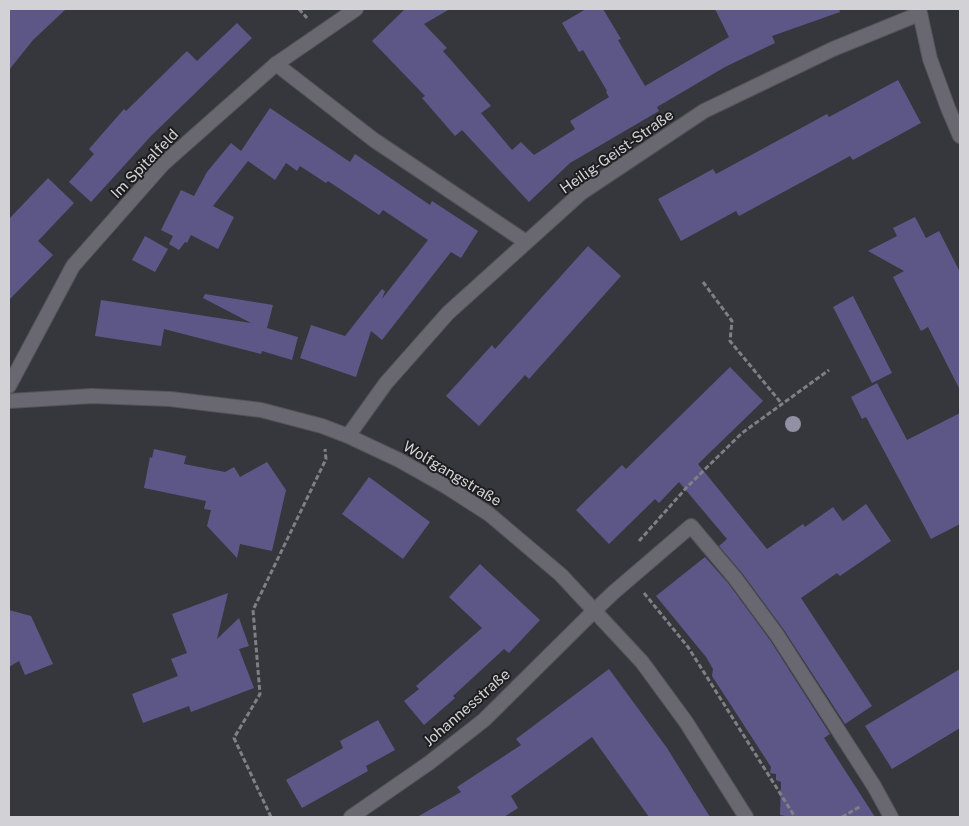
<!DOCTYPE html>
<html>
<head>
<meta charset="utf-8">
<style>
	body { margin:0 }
	#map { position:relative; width:969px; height:826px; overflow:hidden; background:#36363d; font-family:"Public Sans",sans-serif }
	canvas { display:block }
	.frame { position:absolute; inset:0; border:10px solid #d2d2d6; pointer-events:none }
</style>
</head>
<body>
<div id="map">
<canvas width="969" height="826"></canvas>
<div class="frame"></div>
</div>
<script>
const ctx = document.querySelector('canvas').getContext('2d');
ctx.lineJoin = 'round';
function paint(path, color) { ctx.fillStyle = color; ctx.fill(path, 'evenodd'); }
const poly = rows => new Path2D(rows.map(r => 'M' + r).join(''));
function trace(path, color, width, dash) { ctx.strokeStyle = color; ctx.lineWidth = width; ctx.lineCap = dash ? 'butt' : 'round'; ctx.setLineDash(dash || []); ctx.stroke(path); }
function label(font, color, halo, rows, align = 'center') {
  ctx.font = font + ' "Public Sans",sans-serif'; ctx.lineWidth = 4; ctx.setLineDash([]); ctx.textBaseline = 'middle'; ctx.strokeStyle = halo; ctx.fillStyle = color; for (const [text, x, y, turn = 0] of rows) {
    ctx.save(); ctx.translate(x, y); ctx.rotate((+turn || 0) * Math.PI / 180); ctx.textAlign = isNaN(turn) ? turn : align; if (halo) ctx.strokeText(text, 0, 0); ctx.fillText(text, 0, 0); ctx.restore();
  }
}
paint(poly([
	[9,9,66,9,33,40,9,70],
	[405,9,450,9,424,24,447,48,443,51,491,106,481,113,512,150,521,142,534,155,575,129,570,121,609,97,606,92,607,91,583,50,579,52,562,23,586,9,603,9,621,39,618,40,645,86,729,37,715,9,839,9,840,12,772,36,775,43,725,67,657,107,659,111,570,163,529,202,462,130,455,136,422,98,425,96,372,41],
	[237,23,252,38,151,136,91,202,69,182,94,154,89,149,124,109,126,111,187,51,197,61],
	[898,80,921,123,853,160,850,156,739,216,736,211,681,241,658,199,713,169,716,174,827,114,829,117],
	[270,108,350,162,355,154,430,205,432,201,478,231,461,258,451,252,382,340,371,331,356,377,300,358,311,325,345,336,382,289,385,291,382,299,428,240,383,210,379,215,328,181,326,183,300,166,297,171,286,163,275,180,248,161,213,206,234,217,218,249,191,235,187,243,185,242,179,250,169,244,173,236,161,230,181,190,194,196,207,172,231,143,241,151],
	[48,178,74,203,38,241,53,255,9,300,9,219],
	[915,217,926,238,939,231,960,272,960,390,928,327,921,331,893,277,904,271,868,251,897,236,893,228],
	[145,236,168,249,155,272,132,260],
	[588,246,621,276,529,379,525,375,479,426,446,396,492,345,495,349],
	[205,294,273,305,267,328,298,337,292,360,262,351,261,354,164,329,161,346,95,336,101,300,251,323,203,298],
	[853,296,892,373,872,383,833,307],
	[730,367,763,401,698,464,767,549,803,524,805,527,833,507,843,521,866,504,891,541,840,576,837,573,801,598,872,706,845,724,784,630,742,573,719,546,727,539,679,482,659,503,655,499,609,544,576,510,622,465,626,469],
	[877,383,907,440,960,413,960,524,931,539,866,417,862,419,851,397],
	[154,449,186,456,184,464,225,472,234,467,240,477,267,462,286,490,272,551,240,544,237,558,207,526,211,510,204,509,206,501,144,488,150,457,152,458],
	[369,477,430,522,403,559,342,514],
	[705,557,728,583,770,640,830,734,824,738,875,817,790,817,780,815,781,782,776,780,776,774,770,773,771,767,712,676,713,669,706,657,656,596],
	[480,564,540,620,509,653,504,649,453,696,455,698,424,725,404,701,419,689,416,686,482,628,449,597],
	[228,593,217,639,239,618,249,646,239,649,254,688,191,712,189,706,143,723,132,694,178,676,171,659,187,653,172,614],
	[9,610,31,616,53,664,25,675,19,661,9,667],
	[609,669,667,748,710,817,649,817,592,737,511,796,518,808,504,817,417,817,461,792,457,787,521,745,516,739],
	[960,669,960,728,892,769,865,726],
	[378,720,395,750,366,766,368,771,302,808,286,780,343,748,340,741]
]), '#5d5788');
const service = poly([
	[276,64,374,140,526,242],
	[594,611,614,592,691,526,735,578,777,635,874,786,891,817]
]);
const minor = poly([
	[919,9,930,59,948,108,960,136],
	[9,386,73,266,163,164,276,64,356,9],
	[9,401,92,396,170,399,261,410,322,426,348,436,399,460,447,487,489,514,561,575,642,662,686,722,746,817],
	[348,436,386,383,448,313,581,193,704,111,833,49,919,14],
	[351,817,429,763,484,720,594,611]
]);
trace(service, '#545359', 16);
trace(minor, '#545359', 16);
trace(poly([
	[299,9,307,18],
	[703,282,732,321,730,341,782,404],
	[639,541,688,486,742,433,829,370],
	[644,593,688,647,795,817],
	[271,817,234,738,260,694,253,610,326,459,325,449],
	[842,817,861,806]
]), '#7f7f85', 3, [5, 2.5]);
trace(service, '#696870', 14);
trace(minor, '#696870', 14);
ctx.fillStyle = '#9190a4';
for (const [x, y] of [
	[793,424]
]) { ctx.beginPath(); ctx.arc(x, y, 8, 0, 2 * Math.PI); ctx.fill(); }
label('15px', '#d2d2d6', '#1e1e21', [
	["Heilig-Geist-Straße",617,152,-35],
	["Im Spitalfeld",145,164,-46],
	["Wolfgangstraße",452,474,31],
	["Johannesstraße",467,708,-41]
]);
</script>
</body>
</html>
